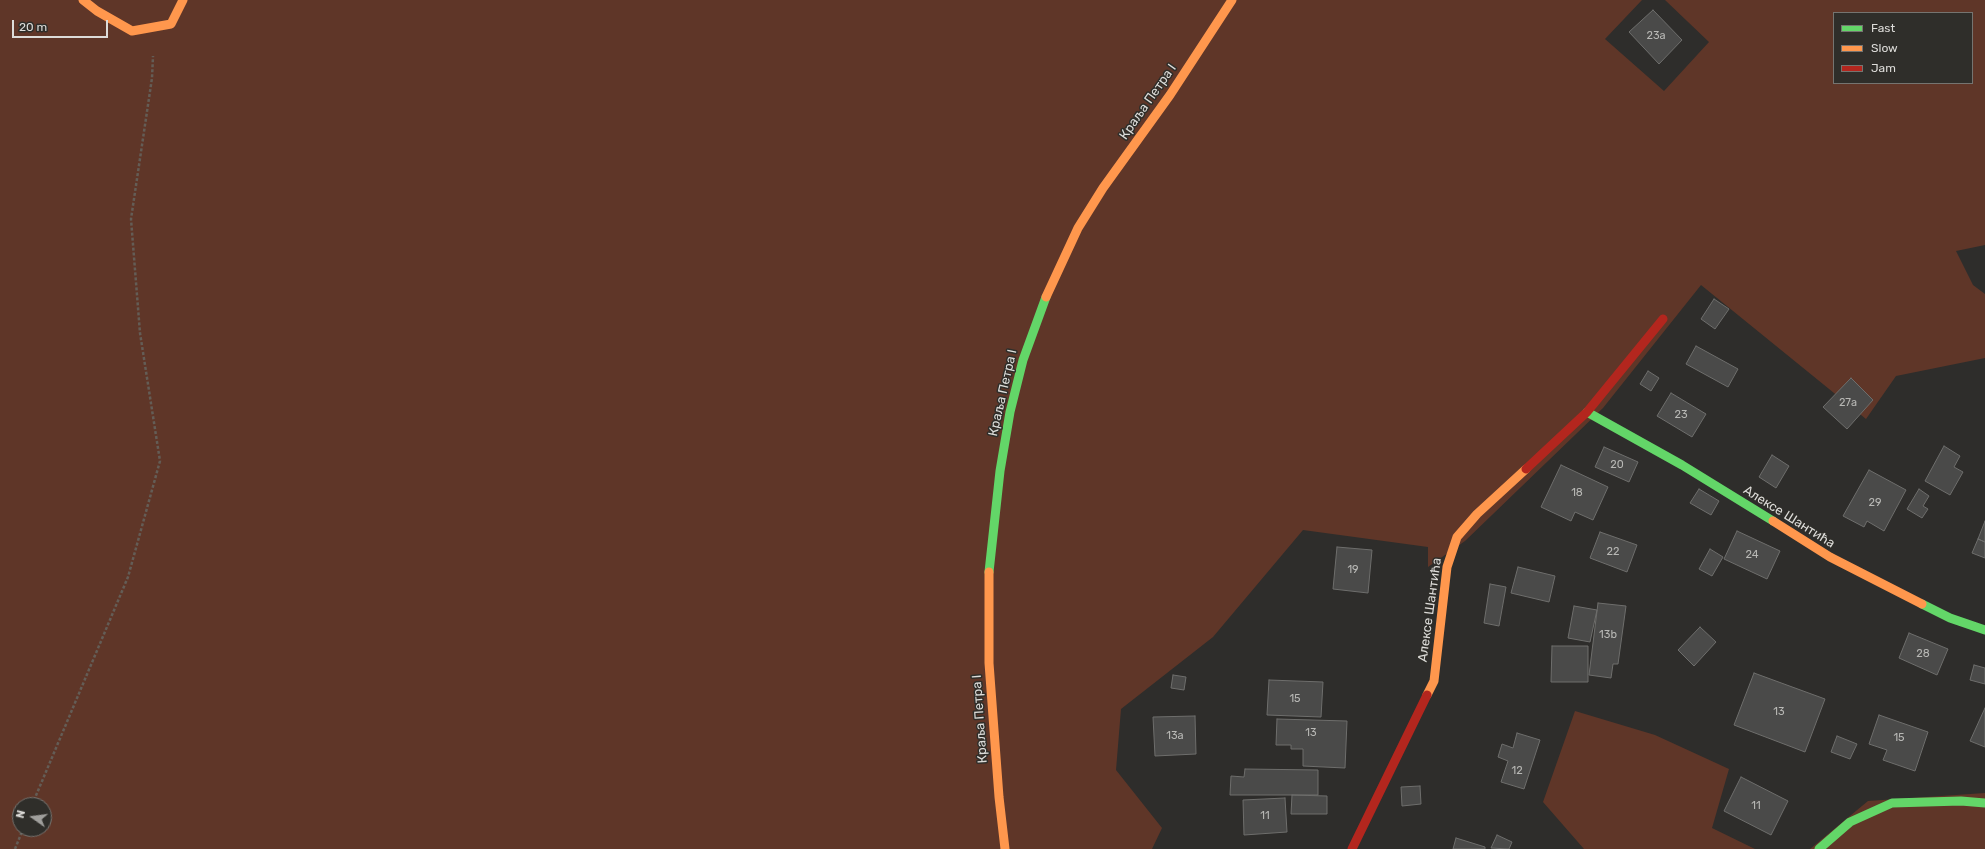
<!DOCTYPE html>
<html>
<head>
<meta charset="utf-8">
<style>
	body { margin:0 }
	#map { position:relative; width:1985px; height:849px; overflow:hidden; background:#2e2d2b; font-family:Rubik,sans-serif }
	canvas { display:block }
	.legend { position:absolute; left:1833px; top:12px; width:140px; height:72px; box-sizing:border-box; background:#2f2e2a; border:1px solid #757470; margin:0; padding:5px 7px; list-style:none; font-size:12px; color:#dddcd9 }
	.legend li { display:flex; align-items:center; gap:8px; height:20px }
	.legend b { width:20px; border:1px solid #757470 }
	.north { position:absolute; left:12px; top:797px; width:40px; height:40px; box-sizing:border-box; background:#2f2e2a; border:1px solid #757470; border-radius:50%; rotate:284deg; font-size:11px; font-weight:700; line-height:16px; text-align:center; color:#dddcd9 }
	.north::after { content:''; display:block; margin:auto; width:14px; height:18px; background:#a09f9c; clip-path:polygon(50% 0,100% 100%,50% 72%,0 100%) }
	.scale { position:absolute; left:12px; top:20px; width:96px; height:18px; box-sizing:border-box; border:2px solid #dddcd9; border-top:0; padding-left:5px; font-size:12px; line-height:14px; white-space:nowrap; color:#dddcd9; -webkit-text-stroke:3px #2f2e2a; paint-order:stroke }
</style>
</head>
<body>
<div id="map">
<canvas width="1985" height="849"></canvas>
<ul class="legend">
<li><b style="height:5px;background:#63d668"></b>Fast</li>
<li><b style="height:5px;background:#ff974d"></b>Slow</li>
<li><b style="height:5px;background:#b3261e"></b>Jam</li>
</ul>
<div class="north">N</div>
<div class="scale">20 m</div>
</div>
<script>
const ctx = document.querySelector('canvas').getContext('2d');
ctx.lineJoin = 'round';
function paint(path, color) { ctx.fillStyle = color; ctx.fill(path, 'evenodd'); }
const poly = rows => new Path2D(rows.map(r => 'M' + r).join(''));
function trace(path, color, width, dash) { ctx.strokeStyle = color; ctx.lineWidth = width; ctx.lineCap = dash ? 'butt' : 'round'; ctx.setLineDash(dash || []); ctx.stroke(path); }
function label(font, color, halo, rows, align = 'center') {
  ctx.font = font + ' Rubik,sans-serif'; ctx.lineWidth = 3; ctx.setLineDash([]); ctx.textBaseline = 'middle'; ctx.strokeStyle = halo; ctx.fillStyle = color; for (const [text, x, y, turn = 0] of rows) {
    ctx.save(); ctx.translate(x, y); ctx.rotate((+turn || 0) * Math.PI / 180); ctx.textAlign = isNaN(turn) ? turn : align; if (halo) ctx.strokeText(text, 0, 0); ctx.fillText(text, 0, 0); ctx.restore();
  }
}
paint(poly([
	[0,0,1642,0,1605,39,1664,91,1709,42,1665,0,1985,0,1985,245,1956,251,1973,285,1985,294,1985,358,1896,376,1866,419,1701,285,1603,408,1465,541,1428,567,1428,547,1303,530,1213,637,1121,709,1116,770,1162,828,1152,849,0,849],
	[1834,13,1972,13,1972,83,1834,83],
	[20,805,44,805,44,829,20,829],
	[1575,711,1655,735,1729,769,1712,828,1755,849,1584,849,1543,802],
	[1985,793,1985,849,1810,849,1868,801]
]), '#5f3628');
const building = poly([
	[1653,10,1682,40,1659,64,1629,32,1653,10],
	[1714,299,1729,309,1715,329,1701,319,1714,299],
	[1696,346,1738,369,1728,387,1686,364,1696,346],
	[1648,371,1659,378,1651,391,1640,384,1648,371],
	[1851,378,1873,400,1847,429,1823,407,1851,378],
	[1671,393,1706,414,1692,437,1657,416,1671,393],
	[1944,446,1960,456,1954,467,1963,472,1950,495,1925,481,1944,446],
	[1604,447,1638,462,1629,482,1595,467,1604,447],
	[1772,455,1789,466,1776,488,1759,477,1772,455],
	[1561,465,1608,487,1593,520,1575,512,1571,521,1541,507,1561,465],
	[1869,470,1906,490,1884,531,1867,521,1864,527,1843,516,1869,470],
	[1699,489,1719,501,1711,515,1690,503,1699,489],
	[1919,489,1929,496,1923,506,1928,509,1922,518,1907,509,1919,489],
	[1985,521,1985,542,1978,539,1985,521],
	[1737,531,1780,551,1767,579,1724,559,1737,531],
	[1600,532,1637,545,1627,572,1590,558,1600,532],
	[1978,539,1985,542,1985,558,1972,553,1978,539],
	[1337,547,1372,550,1368,593,1333,589,1337,547],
	[1710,549,1723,557,1712,576,1699,569,1710,549],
	[1518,567,1555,576,1549,602,1511,593,1518,567],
	[1490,584,1506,587,1499,626,1484,623,1490,584],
	[1598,603,1626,606,1618,664,1613,664,1611,678,1589,675,1598,603],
	[1574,606,1597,610,1590,642,1568,638,1574,606],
	[1700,627,1716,642,1694,666,1678,650,1700,627],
	[1909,633,1948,649,1937,675,1899,658,1909,633],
	[1552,646,1588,646,1588,682,1551,682,1552,646],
	[1974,665,1985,668,1985,684,1970,680,1974,665],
	[1754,673,1825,699,1805,752,1734,725,1754,673],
	[1173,675,1186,677,1184,690,1171,688,1173,675],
	[1269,680,1323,682,1321,717,1267,715,1269,680],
	[1985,708,1985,747,1970,741,1985,708],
	[1879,715,1928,732,1915,771,1883,760,1887,750,1869,744,1879,715],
	[1195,716,1196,754,1155,756,1153,717,1195,716],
	[1277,719,1347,721,1345,768,1303,766,1303,749,1291,749,1291,745,1276,745,1277,719],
	[1517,733,1540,740,1524,789,1501,782,1508,761,1498,757,1502,744,1513,748,1517,733],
	[1837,736,1857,744,1850,759,1831,752,1837,736],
	[1245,769,1318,770,1318,795,1230,795,1231,776,1244,777,1245,769],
	[1741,777,1788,801,1771,835,1724,811,1741,777],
	[1420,786,1421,804,1402,806,1401,787,1420,786],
	[1292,795,1327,796,1327,814,1291,814,1292,795],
	[1285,798,1287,832,1244,835,1243,800,1285,798],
	[1497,835,1512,842,1509,849,1491,848,1497,835],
	[1456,838,1485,847,1485,849,1453,849,1456,838]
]);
paint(building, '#4a4a49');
trace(building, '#6e6e6c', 1);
trace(poly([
	[32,805,128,577,160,461,140,333,131,219,152,78,153,56],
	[15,849,23,829]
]), '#645d56', 2.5, [3, 2]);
trace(poly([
	[1587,412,1682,465,1773,521],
	[989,572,1000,471,1010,412,1023,360,1046,297],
	[1922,604,1950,618,1985,630],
	[1819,849,1850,822,1892,803,1961,801,1985,803]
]), '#63d668', 9);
trace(poly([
	[83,0,97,11,132,31,171,24,183,0],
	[1046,297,1078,228,1103,188,1170,95,1232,0],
	[1773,521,1830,557,1922,604],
	[989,572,989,663,999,797,1005,849],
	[1427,695,1434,681,1447,567,1457,537,1477,514,1526,469]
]), '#ff974d', 9);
trace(poly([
	[1526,469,1587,412,1663,319],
	[1352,849,1427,695]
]), '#b3261e', 9);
label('11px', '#b8b8b5', null, [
	["23a",1656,36],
	["27a",1848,403],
	["23",1681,415],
	["20",1617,465],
	["18",1577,493],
	["29",1875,503],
	["22",1613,552],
	["24",1752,555],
	["19",1353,570],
	["13b",1608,635],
	["28",1923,654],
	["15",1295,699],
	["13",1779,712],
	["13",1311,733],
	["13a",1175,736],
	["15",1899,738],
	["12",1517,771],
	["11",1756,806],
	["11",1265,816]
]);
label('13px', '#dddcd9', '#2f2e2a', [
	["Краља Петра I",1148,102,-55],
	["Краља Петра I",1003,393,-77],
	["Алексе Шантића",1789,517,32],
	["Алексе Шантића",1430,610,-82],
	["Краља Петра I",980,719,-94]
]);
</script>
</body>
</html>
